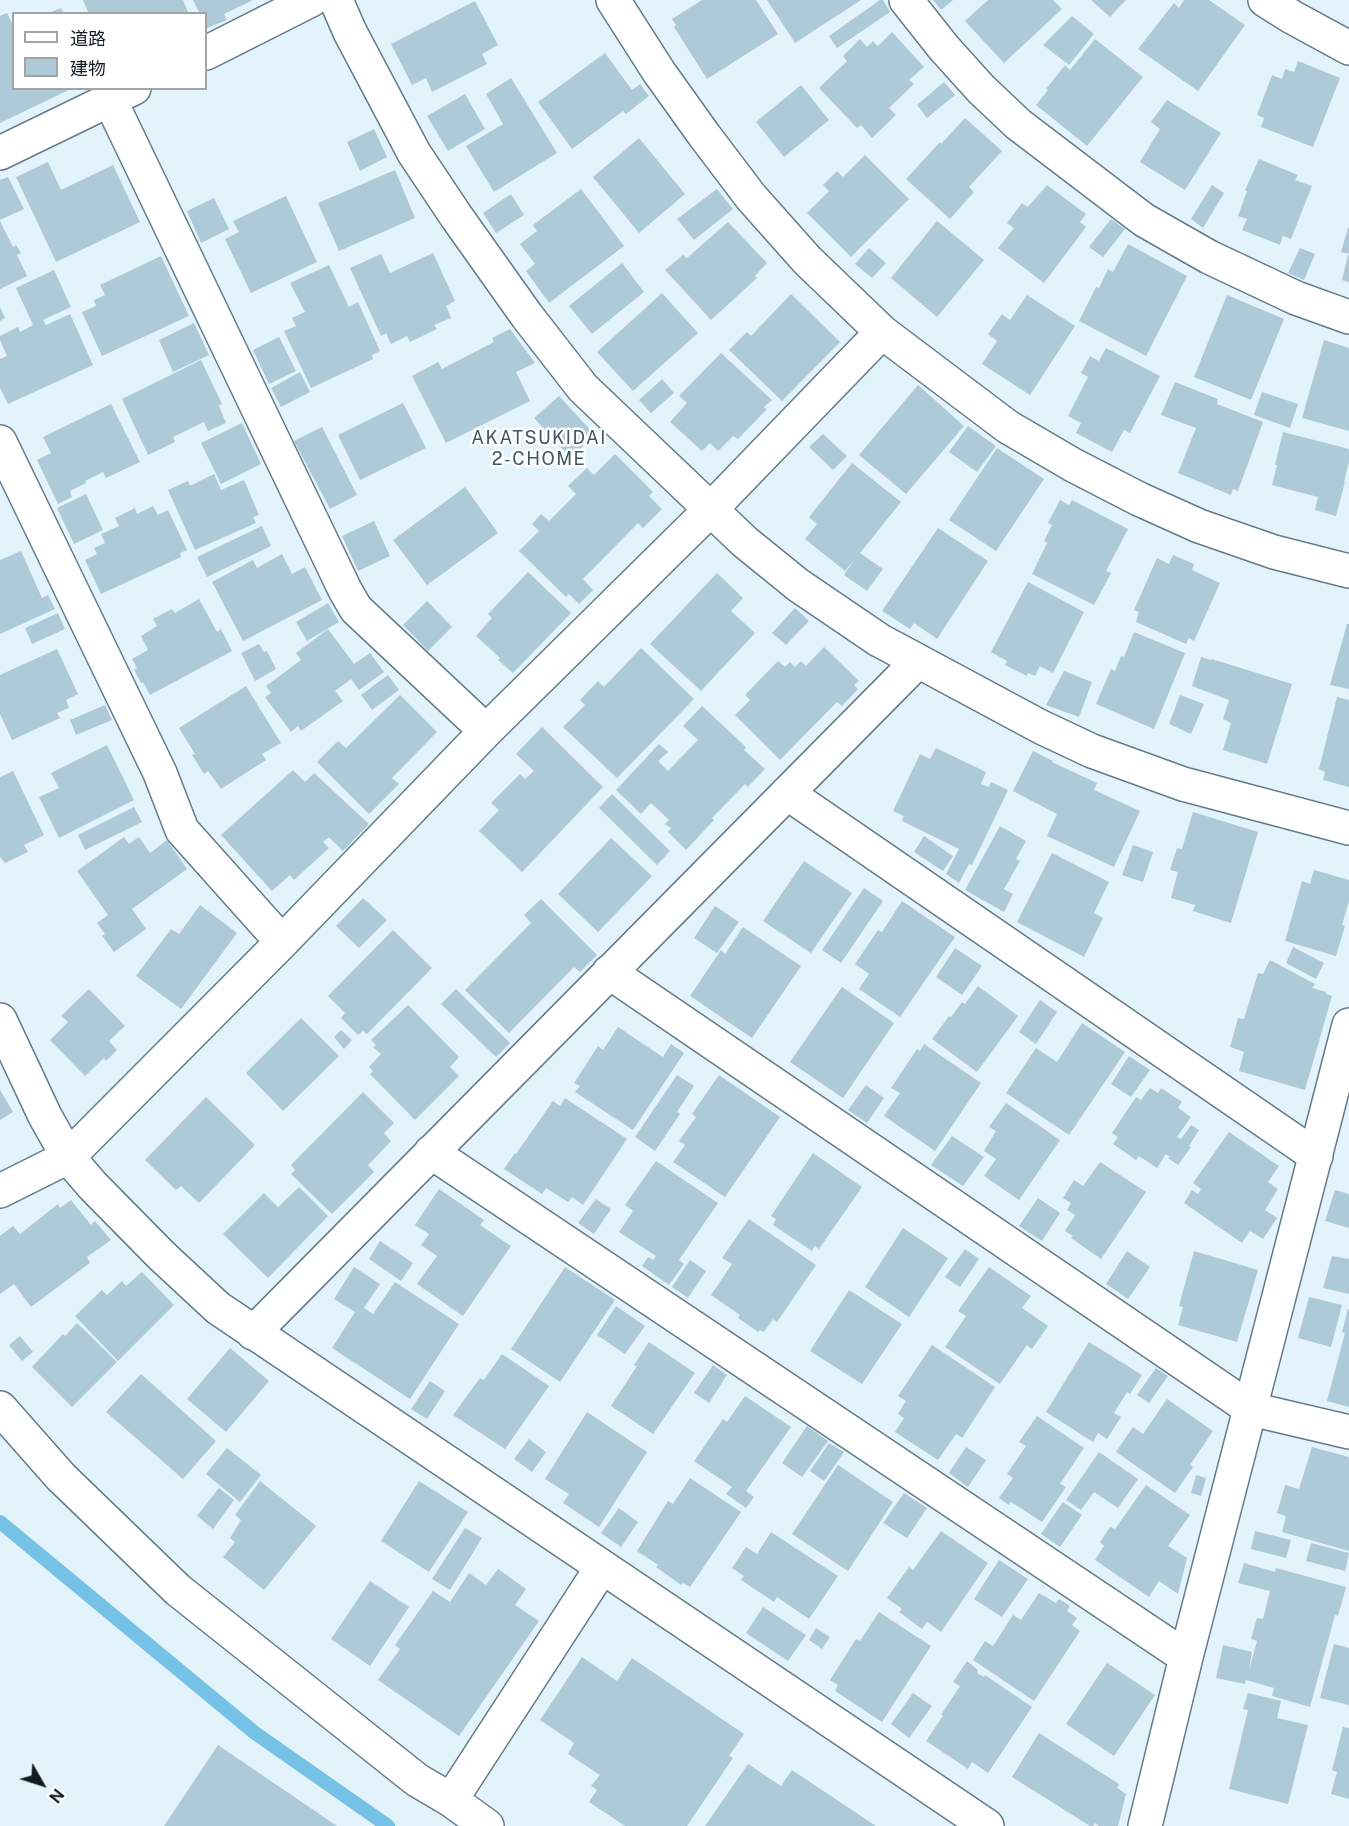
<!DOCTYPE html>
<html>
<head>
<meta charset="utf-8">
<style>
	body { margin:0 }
	#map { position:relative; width:1349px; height:1826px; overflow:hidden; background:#e3f3fc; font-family:"Public Sans","Noto Sans JP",sans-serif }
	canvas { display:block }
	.legend { position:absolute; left:12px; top:12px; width:195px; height:78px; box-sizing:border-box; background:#fff; border:2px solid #a0a4a6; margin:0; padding:8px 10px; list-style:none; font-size:18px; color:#121c21 }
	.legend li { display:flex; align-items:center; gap:12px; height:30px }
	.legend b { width:30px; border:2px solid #a0a4a6 }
	.north { position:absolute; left:12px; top:1754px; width:60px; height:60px; -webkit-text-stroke:4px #fff; paint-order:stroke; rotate:129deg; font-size:16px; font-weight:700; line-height:24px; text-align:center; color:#121c21 }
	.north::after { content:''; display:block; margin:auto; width:21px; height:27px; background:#121c21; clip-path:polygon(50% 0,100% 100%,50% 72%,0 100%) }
</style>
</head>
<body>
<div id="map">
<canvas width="1349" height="1826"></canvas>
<ul class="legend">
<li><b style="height:8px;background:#fff"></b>道路</li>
<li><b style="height:16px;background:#aec9d7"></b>建物</li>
</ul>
<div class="north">N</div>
</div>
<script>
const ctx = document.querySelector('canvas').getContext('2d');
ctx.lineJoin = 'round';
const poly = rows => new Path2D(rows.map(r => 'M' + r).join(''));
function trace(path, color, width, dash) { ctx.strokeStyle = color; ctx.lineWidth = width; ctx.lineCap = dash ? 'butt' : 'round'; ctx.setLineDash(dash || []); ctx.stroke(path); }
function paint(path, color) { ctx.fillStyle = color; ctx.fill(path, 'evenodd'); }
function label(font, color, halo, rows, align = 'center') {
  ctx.font = font + ' "Public Sans",sans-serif'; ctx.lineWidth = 5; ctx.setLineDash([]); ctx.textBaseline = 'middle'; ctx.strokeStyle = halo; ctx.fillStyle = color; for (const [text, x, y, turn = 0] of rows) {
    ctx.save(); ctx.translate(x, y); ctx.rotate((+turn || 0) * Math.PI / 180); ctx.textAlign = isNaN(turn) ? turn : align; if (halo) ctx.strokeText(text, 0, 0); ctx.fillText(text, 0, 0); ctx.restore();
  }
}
trace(poly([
	[0,1522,255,1733,388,1826]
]), '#76c2e7', 14);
paint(poly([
	[83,0,183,0,189,14,89,14],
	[193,0,253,0,224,14,227,20,207,28,206,14,200,14],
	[702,0,756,0,778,34,707,79,674,27,676,25,672,19],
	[767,0,861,0,795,43],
	[880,0,883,0,890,12,837,48,829,36],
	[933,0,953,0,941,10],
	[988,0,1053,0,1062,9,1004,63,965,21],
	[1091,0,1126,0,1110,17],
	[1184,0,1209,0,1245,25,1198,91,1138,49,1174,3,1179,8],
	[475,1,498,45,482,54,487,64,432,92,426,78,412,85,391,44],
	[61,8,64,14,47,14],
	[7,13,14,27,14,88,73,88,0,123,0,16],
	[1072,16,1094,34,1069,65,1043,45],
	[892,32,924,67,909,80,914,84,889,108,896,115,872,138,861,125,857,128,819,88,847,61,843,56,860,39,867,47,873,41,878,46],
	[1095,39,1143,77,1087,146,1036,105,1048,90,1046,89,1065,65,1070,70],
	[605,53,632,90,640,84,649,96,626,114,623,111,572,149,538,102],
	[1298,61,1340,78,1313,147,1261,127,1264,118,1257,115,1272,75,1282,79,1285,69,1294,72],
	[511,78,557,153,494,192,466,146,503,124,486,94],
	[944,82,955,95,927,118,917,105],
	[801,85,829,120,784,157,756,122],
	[465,94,485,129,448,151,427,116],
	[1167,100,1221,133,1185,190,1140,162,1160,129,1151,122],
	[965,118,1002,151,969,187,974,192,950,219,906,179,940,142,941,144],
	[374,129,387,157,360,171,347,142],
	[639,138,685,194,639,233,593,177],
	[865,155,909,199,851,257,807,213,829,191,823,185,837,171,843,177],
	[1259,159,1298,175,1295,180,1312,186,1291,239,1283,236,1280,245,1242,230,1247,219,1238,216,1247,191,1245,190],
	[48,162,61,190,113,165,140,222,56,262,16,177],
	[395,170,415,218,339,251,318,203],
	[8,177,24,209,0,220,0,180],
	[1047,185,1086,214,1080,222,1086,227,1044,283,998,248,1014,228,1007,223,1022,203,1028,207],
	[1212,185,1224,193,1203,228,1191,219],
	[581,189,624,246,549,303,526,271,535,264,520,244,537,231,533,225],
	[717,189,733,209,694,240,677,219],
	[511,194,524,215,496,233,483,213],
	[286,196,317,262,251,293,225,239,239,232,233,221],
	[214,198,229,229,201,243,187,211],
	[1111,219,1125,229,1103,257,1089,247],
	[0,221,13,247,16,245,21,253,17,255,27,276,0,289],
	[937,221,984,260,937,317,891,278],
	[728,222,767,263,755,276,757,278,711,320,665,270,683,255,687,258],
	[1348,228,1349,228,1349,254,1341,252],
	[1128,244,1187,276,1146,356,1079,321,1096,287,1099,288,1108,269,1113,272],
	[869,248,886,263,872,278,855,264],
	[1300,248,1315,254,1304,280,1288,273],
	[433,253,455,301,446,306,451,318,434,325,437,329,410,342,407,336,391,344,386,333,381,336,350,268,381,254,390,273],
	[1348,255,1349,255,1349,282,1342,280],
	[161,256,189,316,102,356,82,312,96,306,94,300,105,295,100,285],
	[622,263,644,292,592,334,569,306],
	[329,265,349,307,358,302,380,351,372,355,373,359,311,388,284,331,296,326,292,318,305,312,290,283],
	[54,270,71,307,43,320,46,325,70,314,93,365,8,404,0,388,0,359,7,356,0,340,0,336,18,327,20,332,33,325,16,288],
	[662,293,698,333,633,391,597,352],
	[791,294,840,342,782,401,729,350,747,332,751,336],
	[1027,295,1075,326,1030,395,982,364,997,341,988,334,1002,314,1010,320],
	[1227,295,1284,319,1251,400,1194,377],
	[0,307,5,318,0,321],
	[194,323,209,355,173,372,159,340],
	[510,329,535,363,516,372,530,401,446,443,412,376,438,362,442,369,494,342,492,338],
	[279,337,296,371,269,384,253,350],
	[1324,340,1349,348,1349,431,1302,418],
	[1106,348,1160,376,1130,433,1124,430,1112,452,1076,433,1081,423,1068,416,1088,377,1081,373,1090,356,1099,361],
	[721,353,772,400,764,407,767,409,738,439,733,436,718,451,710,443,702,451,670,422,687,403,679,396],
	[201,360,222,404,219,406,226,423,208,431,204,422,173,437,175,442,148,455,122,399],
	[300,372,310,392,281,407,271,388],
	[662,379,674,393,651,413,639,400],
	[1175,382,1218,399,1217,404,1263,422,1238,491,1233,489,1231,495,1178,473,1196,428,1161,415],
	[918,385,964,426,906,494,859,455],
	[1262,392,1298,404,1290,428,1254,415],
	[559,396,595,435,571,458,534,418],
	[403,403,426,448,360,480,338,435],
	[111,404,140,462,106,478,103,472,85,481,86,483,70,491,72,497,58,504,37,460,51,453,43,437],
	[242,423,261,464,221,484,201,443],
	[968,426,996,446,977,472,949,452],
	[322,427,357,495,330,509,294,441],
	[1283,432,1349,449,1349,462,1344,482,1345,482,1336,516,1315,510,1318,497,1272,485,1277,465,1275,465],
	[823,434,847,456,833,470,809,447],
	[997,448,1044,479,996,551,949,520],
	[615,454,653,492,649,496,662,509,643,528,638,523,583,579,593,590,579,604,569,594,566,597,519,551,539,531,532,524,541,514,549,521,576,494,568,486,587,468,594,475],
	[852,463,901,502,860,553,883,569,867,591,844,575,854,560,845,571,805,539,817,524,809,517],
	[214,474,221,490,244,480,259,515,253,517,256,523,195,550,168,490,188,481,190,486],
	[465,487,498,533,427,585,393,540],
	[86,494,103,530,74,544,57,508],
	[1060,500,1069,505,1072,500,1128,529,1106,571,1111,573,1094,605,1032,574,1047,543,1044,541,1052,525,1048,523],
	[153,506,158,515,168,510,187,550,180,553,181,557,101,594,85,560,97,554,94,548,105,543,101,534,119,526,115,518,135,508,137,514],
	[374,521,390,556,358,571,342,536],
	[262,526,271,546,207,577,197,557],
	[938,528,988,561,937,639,914,623,910,629,882,611],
	[21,551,42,598,48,595,55,609,0,634,0,560],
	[282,554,292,574,305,567,322,600,243,641,212,582,253,560,257,568],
	[1173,555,1194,564,1192,570,1220,583,1194,641,1189,638,1186,644,1136,622,1139,612,1134,610,1157,558,1169,564],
	[528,572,571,613,513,673,498,660,500,658,476,636,492,618,488,614],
	[717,573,743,598,731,611,755,633,701,691,650,644],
	[1028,582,1084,612,1053,673,1040,666,1035,676,1028,673,1027,676,1005,665,1007,661,991,652],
	[199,599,217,632,221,629,232,651,150,695,143,682,141,683,134,670,137,668,132,659,148,650,141,636,157,626,153,619,172,609,175,613],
	[427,601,452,627,428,651,403,625],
	[328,603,339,622,307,641,296,622],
	[795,608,809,621,786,645,772,633],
	[58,613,65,629,32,644,25,628],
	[1347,624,1349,624,1349,689,1330,685],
	[328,629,354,664,370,653,384,672,359,690,351,679,335,691,343,701,301,731,298,726,291,732,265,697,271,693,266,686,301,660,296,653],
	[1134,632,1185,653,1154,729,1096,704,1111,669,1115,671,1121,656,1124,657],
	[259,644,264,652,267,651,276,669,255,681,241,653],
	[824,647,859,681,854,685,858,689,842,706,837,702,780,760,735,715,750,700,745,695,778,661,785,667,790,662,795,667,801,661,806,666],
	[641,648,694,699,617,778,563,727,585,705,580,700,598,681,604,687],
	[57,649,78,694,66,700,69,708,57,713,60,718,12,740,0,714,0,675],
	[1201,657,1211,660,1212,659,1292,684,1267,764,1223,750,1231,723,1223,719,1229,700,1192,686],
	[1064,671,1092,682,1079,717,1046,705],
	[388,675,399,690,372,710,361,695],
	[246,686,281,743,262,754,266,760,221,789,208,771,204,774,192,755,195,754,179,728],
	[400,695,437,732,392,778,399,784,369,814,317,762,338,741,346,748],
	[1180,695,1204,704,1191,734,1169,724],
	[1337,697,1349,700,1349,787,1323,780,1325,772,1319,769],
	[105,705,112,720,76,735,70,720],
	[702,706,746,747,744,750,765,769,748,787,745,784,712,818,714,820,686,850,668,832,671,828,665,824,669,820,651,803,641,814,616,790,659,744,668,752,658,761,668,771,698,740,683,726],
	[542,727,603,787,522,872,479,831,499,810,491,803,520,774,525,779,534,771,516,754],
	[107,745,134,800,59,838,39,797,59,788,51,773],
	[936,748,986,772,981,784,989,787,991,782,1008,790,972,865,969,864,959,883,946,874,959,849,902,821,904,816,893,811,920,754,930,759],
	[1033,751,1053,761,1052,762,1097,783,1094,790,1140,811,1114,867,1047,836,1057,814,1013,791],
	[293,770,305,782,314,773,369,824,343,851,329,837,323,842,329,848,294,880,290,875,272,891,221,835],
	[13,771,44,835,24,845,28,852,5,863,0,857,0,777],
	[612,794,670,851,657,865,599,808],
	[134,807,142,822,85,850,78,835],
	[1193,812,1258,832,1231,923,1193,911,1195,905,1171,898,1178,872,1170,870,1177,848,1182,849],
	[1000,826,1026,841,1016,859,1020,861,1004,889,1013,894,1004,912,965,890],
	[924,836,953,856,943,871,914,852],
	[124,837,129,844,139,837,150,853,167,840,187,869,132,909,146,929,114,952,103,937,102,936,105,934,97,923,108,915,77,871],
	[611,838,652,876,598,932,558,894],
	[1133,845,1153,852,1143,882,1122,875],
	[1052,853,1109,882,1094,913,1103,918,1084,957,1017,922],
	[804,861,852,893,811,953,763,921],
	[1314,870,1349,880,1349,901,1342,925,1345,926,1336,956,1285,941,1302,881,1310,884],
	[864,888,883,901,841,963,822,950],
	[363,898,387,920,359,948,336,926],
	[541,899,597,955,580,972,574,967,509,1033,465,990,531,923,524,915],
	[902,901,955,937,900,1017,859,989,869,974,855,964,878,930,882,932],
	[200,905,237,933,181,1009,136,976,171,929,179,934],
	[715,906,739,922,717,953,694,938],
	[743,927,801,966,752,1038,690,996,721,950,725,954],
	[393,930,432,968,367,1034,363,1031,358,1035,341,1018,345,1013,328,996],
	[1293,947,1324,963,1316,979,1286,963],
	[955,948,982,966,962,995,936,977],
	[1270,960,1315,984,1312,988,1326,992,1326,994,1332,996,1305,1090,1239,1071,1244,1052,1230,1047,1238,1018,1244,1019,1258,973,1263,974],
	[978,986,1018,1016,977,1072,932,1039,949,1016,951,1017,962,1002,965,1004],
	[842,987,894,1023,843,1098,790,1062],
	[89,989,125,1026,109,1041,117,1050,106,1061,104,1058,85,1076,50,1040,68,1022,61,1016],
	[456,989,510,1043,496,1057,441,1004],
	[1040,1000,1057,1012,1036,1044,1019,1032],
	[408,1005,459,1057,450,1067,459,1076,415,1120,370,1074,373,1071,369,1067,381,1054,373,1047,376,1045,371,1040],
	[301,1018,339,1056,283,1111,246,1073],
	[1082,1023,1125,1052,1069,1135,1006,1093,1036,1048,1057,1062],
	[618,1027,663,1057,671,1044,684,1053,633,1130,575,1092,580,1086,574,1083,598,1046,603,1050],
	[341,1030,352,1040,344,1049,334,1037],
	[924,1044,981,1083,935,1151,884,1116,900,1093,891,1088,917,1049,920,1051],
	[1129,1056,1150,1070,1131,1097,1111,1084],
	[677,1075,694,1086,677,1112,680,1114,655,1151,635,1137],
	[719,1075,780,1117,725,1197,673,1162,685,1145,679,1141,696,1117,692,1114],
	[866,1085,884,1098,867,1123,848,1110],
	[1150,1088,1158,1093,1161,1088,1182,1102,1178,1108,1191,1117,1177,1137,1181,1139,1191,1125,1199,1130,1189,1146,1191,1147,1178,1165,1168,1158,1170,1157,1166,1154,1157,1168,1139,1156,1136,1160,1113,1144,1118,1137,1112,1133,1136,1097,1141,1100],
	[0,1090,13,1112,0,1120],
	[363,1092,394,1123,384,1133,391,1141,368,1165,374,1172,332,1214,291,1174,295,1170,291,1165],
	[206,1097,255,1145,199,1203,181,1186,176,1190,145,1160],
	[565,1098,627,1139,583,1205,572,1197,568,1202,546,1188,542,1194,504,1169,515,1153,516,1154,553,1101,560,1106],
	[1006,1103,1060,1140,1019,1200,984,1176,996,1159,984,1151,996,1131,989,1127],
	[1229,1132,1279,1166,1268,1182,1278,1189,1265,1210,1277,1218,1263,1239,1250,1231,1242,1243,1184,1203,1192,1190,1198,1194,1201,1189,1193,1183],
	[952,1136,984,1157,963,1186,931,1165],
	[813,1153,862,1187,819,1249,815,1246,812,1251,773,1225,776,1219,771,1216],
	[656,1161,718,1203,679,1260,684,1264,669,1285,642,1266,648,1257,653,1260,656,1256,619,1232,633,1211,625,1205],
	[1100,1162,1146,1192,1101,1259,1071,1238,1073,1236,1065,1231,1075,1215,1067,1210,1071,1203,1063,1198,1074,1180,1083,1186],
	[299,1187,328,1216,268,1278,223,1234,264,1193,278,1207],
	[439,1189,484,1220,480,1225,511,1246,463,1316,417,1284,437,1256,421,1245,429,1234,415,1225],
	[1335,1190,1349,1194,1349,1228,1325,1221],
	[1038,1198,1060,1213,1042,1241,1019,1226],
	[596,1199,611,1209,594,1234,578,1223],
	[71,1200,91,1225,95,1221,111,1240,87,1257,90,1263,31,1307,14,1284,0,1294,0,1236,13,1226,20,1234,58,1204,60,1208],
	[749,1219,816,1265,777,1322,773,1319,764,1332,760,1330,758,1332,738,1318,740,1315,711,1295,732,1264,722,1258],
	[903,1228,948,1258,909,1317,865,1287],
	[380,1241,413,1263,401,1281,369,1259],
	[965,1249,979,1259,960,1287,945,1277],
	[1127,1251,1150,1267,1128,1299,1106,1284],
	[1194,1251,1258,1270,1237,1342,1178,1325,1183,1307,1179,1306],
	[1332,1256,1349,1259,1349,1294,1323,1288],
	[690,1260,706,1271,688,1298,672,1287],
	[354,1267,380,1284,364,1308,373,1314,395,1282,459,1324,410,1399,332,1348,355,1312,334,1299],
	[565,1267,615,1300,560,1382,511,1349],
	[989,1267,1031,1296,1022,1308,1048,1326,1032,1349,1027,1345,1000,1384,945,1347,966,1316,958,1311],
	[142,1272,174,1305,118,1361,75,1316,102,1290,107,1295,122,1281,126,1286],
	[849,1290,902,1324,862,1384,810,1351],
	[1309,1297,1342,1305,1331,1347,1298,1338],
	[616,1306,645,1326,625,1354,597,1335],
	[1348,1309,1349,1309,1349,1407,1327,1401,1345,1333,1342,1332],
	[77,1323,117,1362,72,1407,32,1367,63,1334,65,1336],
	[20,1336,33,1352,22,1361,9,1345],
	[649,1342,695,1373,653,1434,611,1406,637,1366,634,1365],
	[1089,1342,1142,1375,1130,1394,1127,1392,1114,1413,1121,1417,1107,1439,1098,1433,1093,1442,1046,1412],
	[932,1345,995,1387,962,1438,956,1434,938,1460,895,1432,904,1418,898,1414,906,1401,898,1396],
	[230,1348,269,1381,226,1432,187,1399],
	[502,1354,549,1386,505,1449,453,1415,480,1378,484,1380],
	[713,1365,727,1375,709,1403,694,1393],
	[1156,1368,1168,1376,1149,1403,1137,1395],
	[141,1374,216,1441,183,1479,106,1412],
	[430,1381,445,1391,427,1419,411,1409],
	[745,1396,791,1427,746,1491,754,1497,746,1508,726,1494,732,1487,694,1461,723,1419,727,1422],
	[1167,1399,1213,1431,1190,1465,1193,1467,1175,1493,1116,1452,1133,1427,1143,1434],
	[587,1412,647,1452,599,1527,563,1503,569,1494,545,1479],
	[1037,1416,1084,1448,1060,1484,1066,1487,1042,1522,1011,1502,1009,1505,999,1498,1013,1478,1007,1474,1026,1446,1019,1442],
	[807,1426,828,1441,802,1477,782,1463],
	[529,1439,546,1452,532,1472,514,1459],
	[829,1443,844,1452,824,1481,810,1471],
	[966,1447,986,1460,968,1487,949,1473],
	[1312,1447,1349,1457,1349,1551,1282,1532,1286,1516,1277,1513,1285,1485,1299,1489],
	[227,1448,261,1475,240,1502,206,1474],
	[1099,1452,1138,1479,1118,1508,1094,1492,1081,1510,1066,1500],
	[838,1465,893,1502,848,1571,792,1534],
	[1196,1475,1206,1478,1201,1496,1191,1493],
	[690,1478,741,1512,690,1587,683,1583,681,1585,656,1567,658,1565,637,1551,668,1501,673,1504],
	[260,1481,316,1526,264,1590,223,1557,235,1542,230,1538,241,1520,235,1515],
	[419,1481,468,1512,429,1572,381,1541],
	[1146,1485,1190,1515,1168,1546,1187,1558,1178,1594,1159,1581,1149,1597,1095,1560,1104,1546,1100,1542,1110,1527,1115,1529],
	[219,1488,234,1500,213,1529,197,1516],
	[904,1493,927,1508,907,1538,883,1523],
	[1063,1502,1082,1515,1060,1547,1041,1534],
	[619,1508,638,1522,621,1547,601,1533],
	[465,1528,482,1538,450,1590,432,1579],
	[941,1531,988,1563,941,1632,927,1622,922,1629,899,1612,902,1609,887,1598,909,1567,913,1570],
	[1255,1531,1291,1540,1286,1558,1251,1549],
	[771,1532,838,1576,809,1619,777,1597,774,1602,741,1580,744,1576,732,1568,746,1547,757,1554],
	[1311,1543,1349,1553,1345,1571,1306,1561],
	[999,1560,1028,1579,1002,1617,974,1599],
	[1244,1563,1275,1572,1276,1568,1346,1587,1338,1616,1335,1615,1310,1707,1272,1696,1274,1688,1246,1680,1245,1684,1216,1678,1223,1645,1252,1652,1249,1670,1257,1641,1251,1639,1257,1618,1263,1619,1270,1591,1238,1583],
	[498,1569,526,1589,515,1605,539,1621,459,1736,378,1680,400,1649,395,1645,433,1591,450,1602,469,1573,486,1585],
	[370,1581,409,1607,370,1666,331,1639],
	[1039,1593,1056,1603,1059,1599,1070,1606,1067,1611,1077,1618,1072,1625,1080,1631,1034,1701,973,1660,985,1641,993,1646,1013,1615,1021,1620],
	[763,1607,806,1635,788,1661,746,1633],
	[879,1612,931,1646,882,1722,835,1691,838,1685,830,1680,856,1639,860,1641],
	[816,1628,830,1637,822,1649,809,1640],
	[1334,1644,1349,1648,1349,1705,1320,1698],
	[582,1657,617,1681,632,1658,744,1734,729,1756,733,1758,687,1826,625,1826,589,1802,597,1790,591,1786,600,1775,568,1754,574,1743,540,1720],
	[967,1661,978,1670,977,1673,984,1677,985,1675,1032,1707,988,1773,972,1762,968,1769,926,1741,943,1716,941,1715,960,1686,953,1682],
	[1107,1663,1155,1695,1114,1756,1066,1724],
	[913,1693,932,1706,909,1738,891,1724],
	[1248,1693,1281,1701,1277,1718,1308,1725,1288,1804,1229,1789,1248,1710,1243,1709],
	[1343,1727,1349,1728,1349,1799,1331,1794,1337,1772,1332,1770],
	[1039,1733,1119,1784,1117,1788,1126,1794,1118,1826,1099,1826,1095,1823,1093,1826,1090,1826,1012,1777],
	[218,1745,337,1826,164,1826],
	[748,1764,781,1786,792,1770,876,1826,705,1826]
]), '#aec9d7');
const minor = poly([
	[336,0,350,32,414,153,456,216,527,316,583,388,745,542,798,585,879,640,1041,727,1092,751,1183,784,1349,828],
	[613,0,659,72,704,135,751,197,807,260,882,332,1008,427,1073,465,1139,499,1199,526,1274,552,1349,571],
	[906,0,944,48,981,89,1018,124,1144,220,1209,257,1296,298,1349,317],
	[1265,0,1292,17,1349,48],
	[206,53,311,0],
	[110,100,345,590,356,609,486,731],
	[0,153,134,88],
	[0,442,160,773,182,830,282,942],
	[787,793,1316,1156],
	[609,972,1251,1409,1349,1432],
	[0,1020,45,1116,68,1157,93,1186,162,1256,218,1308,987,1826],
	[431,1152,1186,1657],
	[0,1191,68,1157,282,942,486,731,710,510,882,332],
	[253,1333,918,661],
	[0,1408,61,1477,178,1590,417,1780,451,1800,487,1826],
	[451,1800,602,1567],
	[1145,1826,1186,1657,1349,1025]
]);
trace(minor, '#637b88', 36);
trace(minor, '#fff', 33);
ctx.letterSpacing = '1.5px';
label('18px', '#3e5662', '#fff', [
	["AKATSUKIDAI",539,438],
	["2-CHOME",539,459]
]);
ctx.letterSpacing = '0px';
</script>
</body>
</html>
